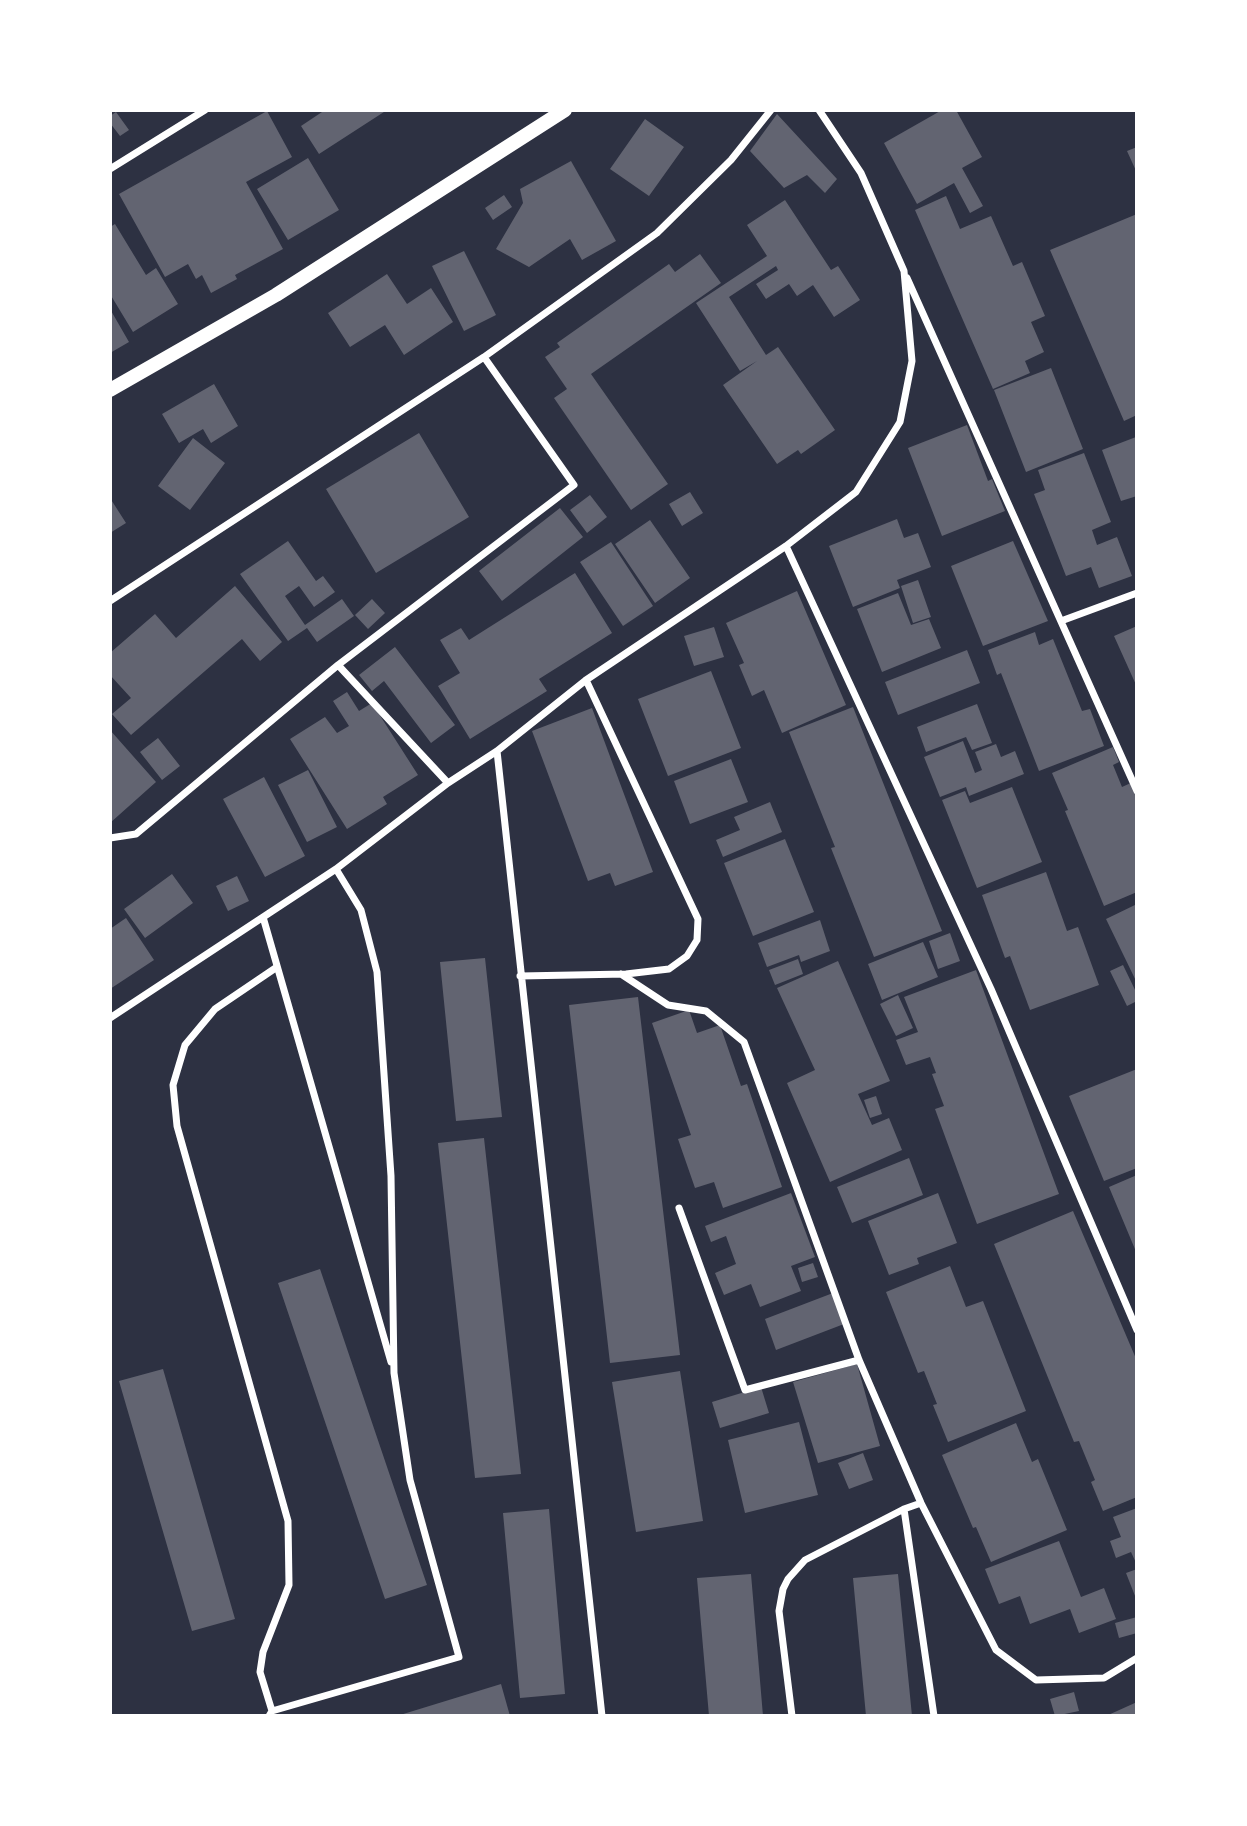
<!DOCTYPE html>
<html>
<head>
<meta charset="utf-8">
<style>
	body { margin:0 }
	#map { position:relative; width:1247px; height:1826px; overflow:hidden; background:#2d3142; font-family:"Exo 2",sans-serif }
	canvas { display:block }
	.frame { position:absolute; inset:0; border:112px solid #fff; pointer-events:none }
</style>
</head>
<body>
<div id="map">
<canvas width="1247" height="1826"></canvas>
<div class="frame"></div>
</div>
<script>
const ctx = document.querySelector('canvas').getContext('2d');
ctx.lineJoin = 'round';
function paint(path, color) { ctx.fillStyle = color; ctx.fill(path, 'evenodd'); }
const poly = rows => new Path2D(rows.map(r => 'M' + r).join(''));
function trace(path, color, width, dash) { ctx.strokeStyle = color; ctx.lineWidth = width; ctx.lineCap = dash ? 'butt' : 'round'; ctx.setLineDash(dash || []); ctx.stroke(path); }
paint(poly([
	[325,110,387,110,319,154,301,126],
	[942,110,956,110,982,157,962,168,983,206,970,213,954,183,917,204,884,143],
	[267,111,292,157,246,182,283,249,235,275,237,279,211,293,202,275,196,279,188,264,165,277,119,194],
	[116,112,129,130,120,136,110,123,110,116],
	[777,114,837,179,825,193,807,175,784,188,750,151],
	[645,119,684,147,649,196,610,169],
	[1137,147,1137,173,1127,151],
	[308,158,339,210,288,240,257,189],
	[571,161,616,241,582,260,570,239,529,267,496,249,523,203,520,189],
	[504,195,512,207,493,220,485,208],
	[946,196,960,229,991,216,1013,266,1022,262,1045,316,1031,322,1044,352,1025,361,1030,373,993,389,915,210],
	[785,200,831,270,838,266,860,300,834,317,813,285,797,296,789,284,766,299,756,284,778,270,776,266,729,297,766,355,778,347,835,430,801,454,798,450,777,464,723,385,757,361,740,371,696,303,767,256,747,225],
	[1137,214,1137,415,1124,421,1050,250],
	[115,224,146,275,156,268,178,304,133,332,110,294,110,227],
	[464,251,496,315,464,331,432,266],
	[700,254,721,283,591,374,668,484,631,510,554,398,567,389,545,357,560,347,557,343,669,264,675,272],
	[387,274,407,304,431,288,453,322,404,355,385,325,350,347,328,313],
	[110,309,129,342,110,353],
	[1051,368,1083,449,1026,472,994,390],
	[214,384,238,426,211,443,203,429,179,443,162,414],
	[967,425,988,481,992,479,1005,511,942,536,908,448],
	[419,433,469,517,376,573,326,489],
	[1136,437,1137,496,1121,501,1102,450],
	[193,438,225,463,190,510,158,486],
	[1084,453,1111,522,1092,530,1097,545,1117,537,1132,576,1099,588,1091,567,1066,576,1034,494,1045,490,1038,470],
	[690,492,703,513,682,526,669,504],
	[590,495,607,517,587,533,570,510],
	[110,498,126,523,110,533],
	[560,508,583,537,502,601,479,571],
	[897,519,904,538,918,533,931,567,897,580,900,588,853,607,829,546],
	[650,520,690,578,655,603,615,544],
	[288,541,316,581,323,576,335,592,314,607,299,586,285,596,305,625,342,599,354,616,317,642,307,628,288,641,240,574],
	[1013,541,1048,621,983,646,951,566],
	[611,542,653,606,623,626,580,562],
	[575,573,612,633,539,679,547,691,470,739,438,686,460,673,440,640,461,628,469,640],
	[918,580,931,617,913,623,901,586],
	[235,586,282,642,260,661,242,639,131,735,112,714,131,698,110,675,110,653,155,614,176,638],
	[797,591,846,705,782,733,764,690,752,696,739,665,744,663,726,623],
	[898,593,911,625,929,619,941,648,882,672,857,609],
	[372,599,385,613,368,629,355,615],
	[1137,626,1137,687,1114,636],
	[714,627,724,657,694,666,684,636],
	[1035,632,1039,645,1053,639,1082,711,1090,709,1104,746,1039,771,1001,673,997,675,988,650],
	[395,647,455,725,431,743,384,681,372,691,359,675],
	[967,650,980,683,898,715,885,682],
	[711,671,741,748,668,776,638,699],
	[347,692,359,711,372,703,418,775,383,797,387,804,347,829,290,739,325,717,337,733,349,726,333,701],
	[977,704,992,743,972,750,966,737,926,752,917,727],
	[853,707,942,931,874,957,831,848,835,847,789,732],
	[592,708,653,872,615,886,610,873,588,881,532,731],
	[110,730,156,782,110,823],
	[158,738,180,766,162,780,140,752],
	[963,741,975,773,982,770,975,752,996,744,1001,757,1015,751,1024,774,969,796,966,787,940,797,924,757],
	[1113,747,1119,762,1113,765,1122,787,1133,782,1137,792,1137,892,1104,906,1065,811,1068,810,1052,773],
	[731,759,748,802,690,824,674,781],
	[308,770,337,827,307,842,278,785],
	[264,777,305,856,265,877,223,799],
	[1012,787,1042,862,977,888,942,800,965,791,970,803],
	[770,802,782,832,723,857,716,840,740,830,734,817],
	[785,839,814,912,753,936,724,863],
	[1046,872,1067,931,1078,927,1099,985,1030,1010,1010,956,1005,958,982,895],
	[172,874,193,903,145,938,124,909],
	[237,876,249,901,228,911,216,886],
	[1137,904,1137,983,1106,919],
	[126,918,154,960,110,989,110,929],
	[820,920,830,951,801,962,799,955,767,967,758,943],
	[950,933,960,961,938,969,929,941],
	[923,942,938,977,882,1000,868,964],
	[485,958,502,1117,456,1121,440,962],
	[798,959,803,974,775,985,769,970],
	[838,961,890,1081,858,1094,872,1125,889,1118,902,1150,830,1182,787,1083,815,1070,777,988],
	[1123,965,1137,994,1137,1001,1127,1006,1110,971],
	[976,970,1059,1194,977,1224,935,1109,944,1106,932,1074,936,1073,930,1057,906,1065,896,1040,918,1032,904,997],
	[898,995,913,1028,896,1036,880,1004],
	[638,997,680,1355,610,1363,569,1005],
	[689,1010,697,1033,720,1025,741,1086,747,1084,782,1187,723,1208,714,1182,695,1188,678,1139,691,1135,652,1023],
	[1137,1069,1137,1168,1104,1181,1069,1096],
	[876,1096,882,1114,870,1118,864,1100],
	[484,1138,521,1474,475,1478,438,1143],
	[909,1158,923,1195,852,1223,837,1187],
	[1137,1175,1137,1254,1109,1187],
	[791,1193,815,1257,791,1266,801,1291,760,1307,751,1284,724,1295,715,1273,736,1264,726,1236,711,1242,705,1226],
	[938,1193,957,1243,917,1258,919,1264,889,1275,868,1221],
	[1073,1211,1137,1361,1137,1497,1103,1511,1091,1482,1095,1480,1079,1441,1074,1442,994,1244],
	[813,1263,818,1277,802,1282,798,1268],
	[950,1266,966,1307,983,1301,1026,1411,948,1442,933,1405,937,1404,924,1371,918,1373,886,1292],
	[320,1269,427,1585,385,1599,278,1283],
	[833,1293,844,1324,776,1350,765,1319],
	[857,1364,880,1446,818,1463,793,1382],
	[163,1369,235,1619,192,1631,119,1381],
	[680,1371,703,1521,636,1532,612,1382],
	[761,1387,769,1413,720,1428,712,1402],
	[799,1422,818,1495,745,1513,728,1440],
	[1016,1423,1032,1462,1038,1459,1067,1530,991,1562,976,1527,973,1528,942,1455],
	[863,1453,873,1480,849,1489,838,1463],
	[1137,1508,1137,1565,1131,1552,1116,1558,1110,1541,1121,1537,1113,1517],
	[549,1509,565,1694,520,1698,503,1513],
	[1059,1541,1081,1597,1104,1588,1116,1619,1079,1633,1070,1609,1030,1624,1020,1596,999,1604,985,1569],
	[1137,1569,1137,1601,1126,1573],
	[751,1574,763,1716,709,1716,697,1578],
	[898,1574,912,1716,866,1716,853,1578],
	[1137,1617,1137,1633,1119,1638,1115,1623],
	[501,1684,510,1716,400,1716,400,1715],
	[1074,1692,1079,1711,1055,1716,1050,1699],
	[1137,1702,1137,1716,1106,1716]
]), '#626471');
trace(poly([
	[110,169,205,110],
	[907,278,1137,791],
	[786,546,991,989,1137,1330],
	[110,601,484,357,657,233,731,160,771,110],
	[1061,621,1137,593],
	[338,665,448,783],
	[497,751,602,1716],
	[110,838,136,834,338,665,574,485,484,357],
	[263,917,391,1362],
	[621,974,668,1005,706,1011,744,1042,859,1360,921,1503,996,1650,1036,1680,1104,1678,1137,1658],
	[520,976,626,974,669,969,687,956,697,940,698,919,586,680],
	[110,1018,336,869,448,783,497,751,586,680,786,546,856,492,900,422,912,361,904,271,861,173,819,110],
	[679,1208,745,1390,859,1360],
	[904,1509,934,1716],
	[272,1711,260,1672,263,1652,289,1585,288,1521,177,1126,173,1085,185,1045,215,1009,277,967],
	[269,1716,272,1711,459,1657,410,1480,394,1373,391,1176,377,972,361,910,336,869],
	[792,1716,779,1611,783,1589,788,1579,805,1560,904,1509,921,1503]
]), '#fff', 7);
trace(poly([
	[110,390,276,295,565,110]
]), '#fff', 14);
</script>
</body>
</html>
